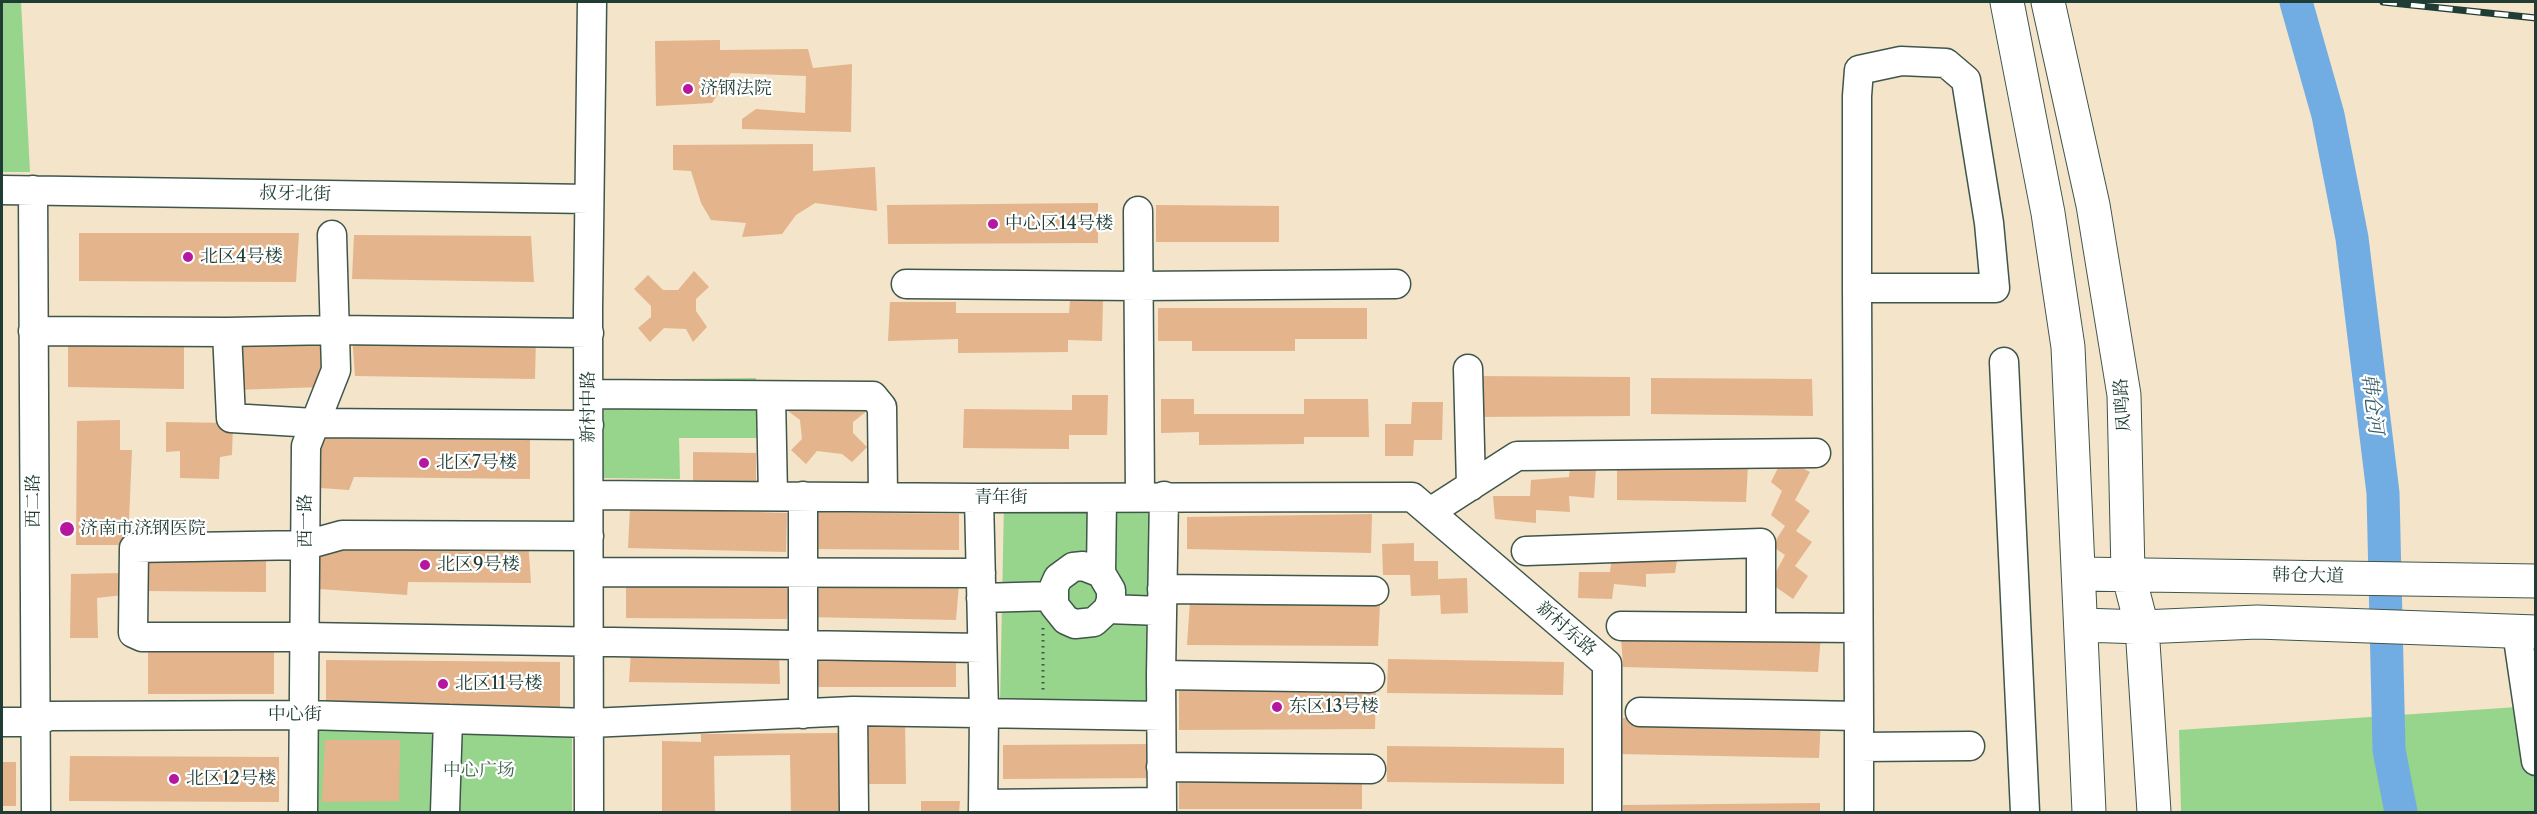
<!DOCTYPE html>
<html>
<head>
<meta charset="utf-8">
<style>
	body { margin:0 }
	#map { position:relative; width:2537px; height:814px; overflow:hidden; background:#f3e4ca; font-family:"Libre Caslon Text",serif }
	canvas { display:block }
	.frame { position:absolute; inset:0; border:3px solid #1f3d34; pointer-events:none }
</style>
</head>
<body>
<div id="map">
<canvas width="2537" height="814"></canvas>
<div class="frame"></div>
</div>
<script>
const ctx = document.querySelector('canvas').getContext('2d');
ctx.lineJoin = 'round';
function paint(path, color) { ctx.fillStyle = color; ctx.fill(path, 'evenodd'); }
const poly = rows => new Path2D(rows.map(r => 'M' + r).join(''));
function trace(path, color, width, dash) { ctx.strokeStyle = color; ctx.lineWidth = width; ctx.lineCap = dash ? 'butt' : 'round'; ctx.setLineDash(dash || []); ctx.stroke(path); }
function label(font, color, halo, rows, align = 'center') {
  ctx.font = font + ' "Libre Caslon Text","Noto Serif SC",serif'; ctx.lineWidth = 4.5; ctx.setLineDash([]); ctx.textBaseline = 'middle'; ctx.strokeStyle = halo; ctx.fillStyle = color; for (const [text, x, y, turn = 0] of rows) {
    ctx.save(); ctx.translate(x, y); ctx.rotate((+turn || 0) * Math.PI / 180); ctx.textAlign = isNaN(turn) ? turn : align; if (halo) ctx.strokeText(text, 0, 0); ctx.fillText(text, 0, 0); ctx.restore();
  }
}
paint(poly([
	[2,2,21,2,30,172,2,172],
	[756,378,757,438,679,438,680,479,603,478,604,380],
	[1004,504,1159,508,1155,707,1000,703],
	[2532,706,2536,717,2535,812,2181,812,2179,730],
	[311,728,572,731,572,812,310,812]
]), '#96d58b');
trace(poly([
	[2296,2,2328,115,2352,238,2383,493,2389,750,2401,812]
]), '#71ade3', 33);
paint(poly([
	[720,40,720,50,808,49,813,68,852,64,851,132,742,129,742,119,756,109,805,113,806,76,731,73,712,103,656,106,655,41],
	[813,144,813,171,875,167,877,211,815,203,796,215,782,234,742,237,746,223,711,220,701,203,691,171,673,170,673,145],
	[1098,203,1098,243,888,244,887,205],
	[1156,205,1279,206,1279,242,1156,242],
	[79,233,299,233,296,282,79,281],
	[354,235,531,236,534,282,352,279],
	[694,271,709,287,696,299,696,311,707,327,693,342,686,329,664,328,650,342,638,328,651,317,651,306,634,289,648,275,663,290,678,290],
	[1070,301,1103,301,1102,341,1068,340,1068,352,958,353,958,339,888,341,890,302,956,302,956,313,1069,313],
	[1158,308,1367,308,1367,339,1295,339,1295,351,1192,351,1192,341,1158,341],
	[352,334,536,336,535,379,355,376],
	[321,345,322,387,234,390,235,346],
	[68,346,184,346,184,389,68,387],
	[1474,376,1630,377,1630,416,1473,417],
	[1651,378,1812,379,1813,416,1651,414],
	[802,394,850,397,867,411,853,422,853,433,867,447,852,462,842,454,817,451,806,464,791,450,802,439,800,420,788,411],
	[1072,395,1108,395,1107,435,1069,435,1069,449,963,448,964,409,1072,410],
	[1161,399,1194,399,1194,414,1304,414,1304,399,1368,399,1369,437,1304,437,1304,444,1199,445,1199,432,1161,433],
	[1412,402,1443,402,1442,440,1414,440,1413,456,1385,456,1385,424,1411,424],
	[120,420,120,450,132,450,128,545,76,545,77,421],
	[166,422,233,423,232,455,220,457,219,479,180,478,180,451,166,452],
	[326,438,530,440,530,479,354,477,349,490,320,488,317,448],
	[693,452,756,453,756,482,693,481],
	[1783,458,1810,472,1795,500,1810,511,1796,531,1812,542,1795,566,1808,576,1793,599,1770,583,1785,555,1772,546,1785,526,1771,515,1782,491,1771,482],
	[1748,465,1746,502,1617,500,1617,466],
	[1570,468,1596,468,1594,498,1569,496,1570,512,1536,510,1536,523,1495,519,1493,496,1530,496,1531,480,1569,477],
	[630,508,787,513,786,552,628,548],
	[809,512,959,514,959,550,808,549],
	[1372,514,1371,553,1187,549,1187,517],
	[528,540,531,583,408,582,407,595,319,589,319,546],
	[1414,543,1414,561,1438,561,1438,579,1467,578,1468,613,1441,614,1440,595,1411,596,1410,575,1383,575,1382,544],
	[1679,548,1675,573,1646,574,1646,587,1614,584,1612,599,1578,598,1579,572,1610,572,1612,556],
	[147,549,266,549,266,592,145,591],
	[124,573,123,595,97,598,98,638,70,638,71,574],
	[626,582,790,586,787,619,626,618],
	[807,584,959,584,956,620,805,617],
	[1190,601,1380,604,1378,646,1187,645],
	[1621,635,1821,635,1818,672,1623,667],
	[631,651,779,654,780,684,629,682],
	[148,652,274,652,274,694,148,694],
	[805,653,956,654,956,687,803,687],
	[1388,659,1564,662,1563,695,1387,693],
	[326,660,560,662,560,707,326,705],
	[1179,685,1376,685,1375,729,1179,730],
	[1623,718,1821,718,1819,758,1620,754],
	[905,722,906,784,869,784,868,723],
	[840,733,841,812,791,812,790,755,714,756,715,812,662,812,662,741,701,742,701,734],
	[325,740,400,740,399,801,322,802],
	[1153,744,1153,778,1003,779,1003,745],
	[1387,746,1564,748,1564,784,1387,782],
	[70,756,279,757,279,802,69,801],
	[2,762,16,762,16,806,2,806],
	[1179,767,1362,767,1362,809,1179,809],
	[921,801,960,801,959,812,921,812],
	[1820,803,1820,812,1623,812,1623,805]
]), '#e4b48c');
const minor = poly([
	[2,190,589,199],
	[33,190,36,812],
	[1138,211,1140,497],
	[906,284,1138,286,1396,284],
	[1857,288,1995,288,1989,223,1966,80,1946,63,1901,61,1859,70,1857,96,1857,288,1859,716,1859,812],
	[33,331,227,332],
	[2004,362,2025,812],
	[1468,369,1471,486],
	[589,394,873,396,882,407,883,496],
	[771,396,773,496],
	[589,425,314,423,231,418,227,332,335,330,589,333],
	[589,495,979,498,1412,497,1607,664,1607,812],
	[803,496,803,714],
	[979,498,984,713,983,812],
	[1430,512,1517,456,1816,453],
	[589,536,342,535,306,545,134,548,133,633,142,637,305,637,982,648],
	[1526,551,1761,543,1761,627],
	[589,572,981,573],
	[1101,573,1083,566,1073,567,1058,578,1054,587,1054,605,1066,620,1075,624,1094,622,1108,609,1111,600,1111,590,1101,573,1102,498],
	[1162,589,1374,591],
	[981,598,1052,596],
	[1108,609,1161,611],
	[1621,626,1858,628],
	[2517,632,2536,761],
	[1161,675,1370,678],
	[853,711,854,812],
	[1640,712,1859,716],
	[2,722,36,722,49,716,305,715,590,723,853,711,1161,716],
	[1859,747,1970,746],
	[1161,767,1371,769],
	[983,804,1161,802],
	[303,812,306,446,336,370,332,235],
	[445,812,448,719],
	[589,812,588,310,592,2],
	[1162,812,1161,675,1164,496]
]);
const major = poly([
	[2007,2,2048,213,2068,347,2089,812],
	[2048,2,2093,205,2124,395,2128,573,2142,627,2154,812],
	[2080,574,2536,581],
	[2082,625,2142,627,2257,622,2536,632]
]);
trace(minor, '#3f564a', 31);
trace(major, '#3f564a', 35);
trace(poly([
	[1043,628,1043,691]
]), '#3f564a', 3, [1.5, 4.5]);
trace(minor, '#fff', 28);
trace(major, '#fff', 33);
const rail = poly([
	[2383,2,2536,18]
]);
trace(rail, '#1f3d34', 7);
trace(rail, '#fff', 4.5, [14]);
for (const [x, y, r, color] of [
	[688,89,6,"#b5179e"],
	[993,224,6,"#b5179e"],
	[188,257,6,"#b5179e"],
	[424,463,6,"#b5179e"],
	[67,529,8,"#b5179e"],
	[425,565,6,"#b5179e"],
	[443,684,6,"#b5179e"],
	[1277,707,6,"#b5179e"],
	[174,779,6,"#b5179e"]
]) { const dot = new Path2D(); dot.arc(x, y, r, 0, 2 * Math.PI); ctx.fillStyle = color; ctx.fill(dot); trace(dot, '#fff', 2); }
label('18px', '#1f3d34', '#fff', [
	["济钢法院",700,89],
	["中心区14号楼",1005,224],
	["北区4号楼",200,257],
	["北区7号楼",436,463],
	["济南市济钢医院",80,529],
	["北区9号楼",437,565],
	["北区11号楼",455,684],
	["东区13号楼",1289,707],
	["北区12号楼",186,779]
], 'left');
label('18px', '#1f3d34', '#fff', [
	["叔牙北街",295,194,1],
	["凤鸣路",2123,405,-94],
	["新村中路",589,407,-90],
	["青年街",1001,498],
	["西二路",34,501,-90],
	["西一路",306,521,-90],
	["韩仓大道",2308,576,1],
	["新村东路",1566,629,41],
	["中心街",295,715]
]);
label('18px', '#3d634a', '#fff', [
	["中心广场",479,771]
]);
label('italic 20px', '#385f69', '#fff', [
	["韩仓河",2372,404,83]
]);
</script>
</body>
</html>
